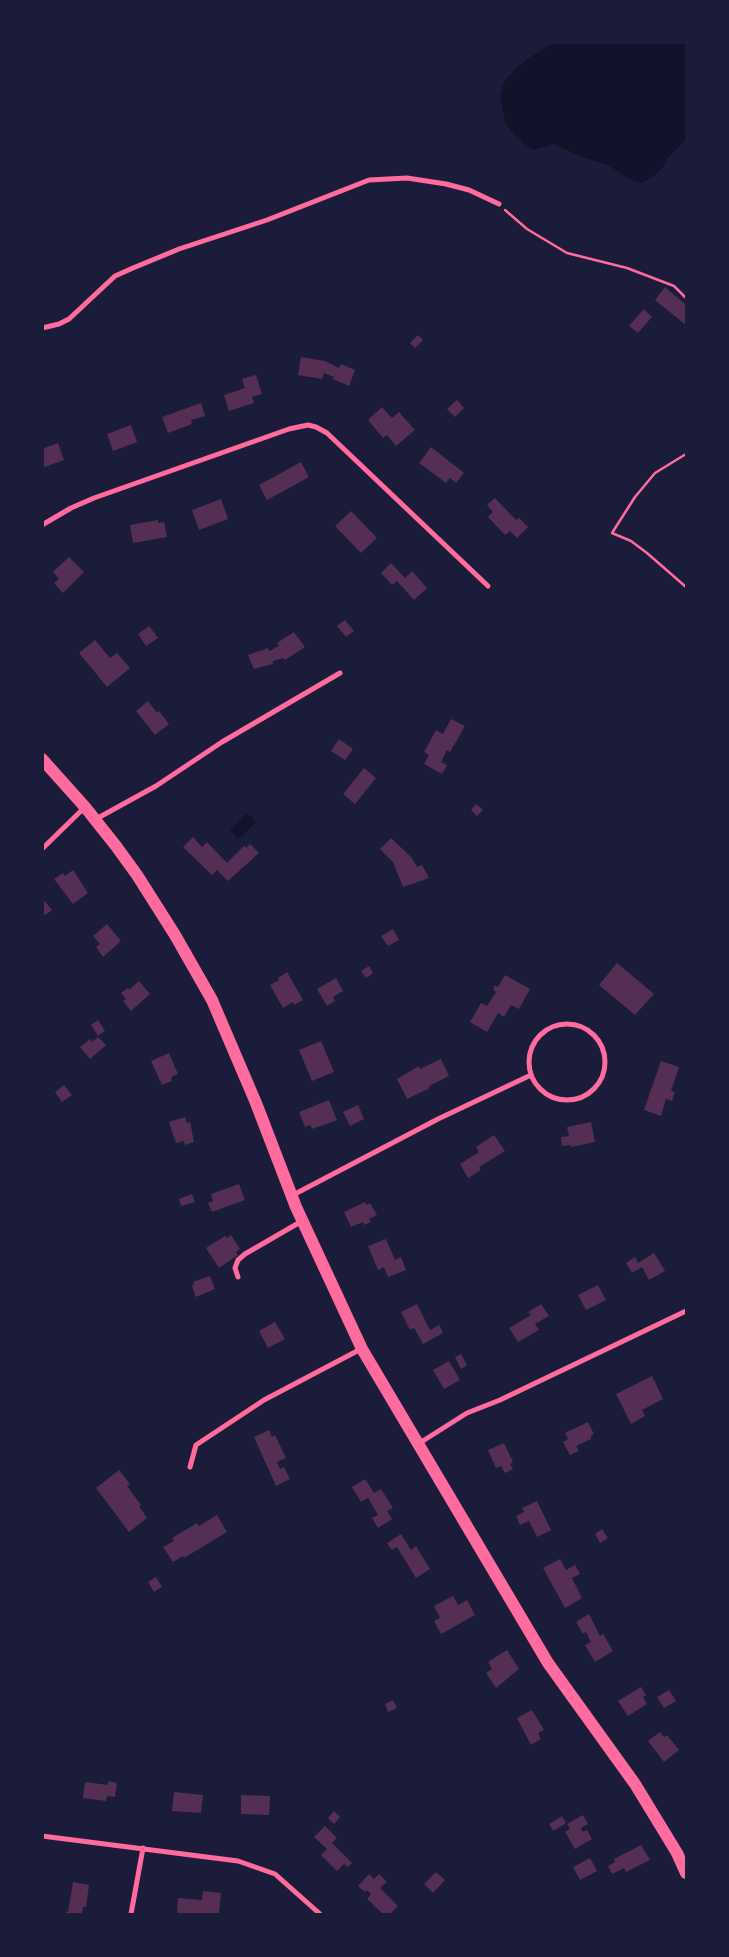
<!DOCTYPE html>
<html>
<head>
<meta charset="utf-8">
<style>
	body { margin:0 }
	#map { position:relative; width:729px; height:1957px; overflow:hidden; background:#1b1b3a; font-family:Roboto,sans-serif }
	canvas { display:block }
	.frame { position:absolute; inset:0; border:44px solid #1b1b3a; pointer-events:none }
</style>
</head>
<body>
<div id="map">
<canvas width="729" height="1957"></canvas>
<div class="frame"></div>
</div>
<script>
const ctx = document.querySelector('canvas').getContext('2d');
ctx.lineJoin = 'round';
function paint(path, color) { ctx.fillStyle = color; ctx.fill(path, 'evenodd'); }
const poly = rows => new Path2D(rows.map(r => 'M' + r).join(''));
function trace(path, color, width, dash) { ctx.strokeStyle = color; ctx.lineWidth = width; ctx.lineCap = dash ? 'butt' : 'round'; ctx.setLineDash(dash || []); ctx.stroke(path); }
paint(poly([
	[553,43,686,43,686,140,667,159,664,167,652,177,642,183,629,179,608,165,579,156,554,144,534,150,527,147,514,135,505,122,500,96,504,82,515,69,526,60],
	[247,813,256,822,238,839,230,830]
]), '#12122b');
paint(poly([
	[665,287,686,305,686,325,655,300],
	[644,309,652,317,638,333,629,326],
	[418,335,423,340,415,348,410,343],
	[301,357,325,361,339,368,341,364,355,370,349,386,333,379,334,377,324,373,322,379,298,375],
	[256,375,262,394,252,397,254,403,229,411,224,395,245,388,242,379],
	[457,400,464,408,455,417,447,409],
	[201,403,205,416,191,420,192,424,168,433,162,417],
	[382,407,392,418,399,412,415,430,396,446,387,435,383,438,368,420],
	[131,425,137,442,113,451,107,434],
	[58,443,64,460,42,468,42,449],
	[431,447,464,473,456,483,450,478,446,483,419,463],
	[301,462,309,477,267,500,259,485],
	[495,498,516,520,519,518,528,527,517,538,510,531,505,535,488,517,493,512,487,505],
	[221,499,228,519,199,530,192,510],
	[351,511,377,538,361,553,335,526],
	[158,520,158,523,164,522,167,537,133,543,130,525],
	[69,557,84,572,63,593,54,583,59,579,53,572],
	[391,563,405,578,412,571,427,588,414,600,397,581,392,585,381,573],
	[345,620,354,631,346,637,337,626],
	[149,626,158,638,146,646,138,634],
	[294,632,305,647,285,660,283,658,273,661,273,664,254,669,248,655,268,648,269,651,279,646,277,643],
	[95,640,110,658,117,653,130,668,107,687,79,653],
	[148,701,157,713,159,711,169,724,155,735,136,711],
	[451,719,465,726,450,752,447,750,441,762,447,765,442,774,424,764,429,755,424,752,436,730,443,734],
	[339,739,353,749,345,760,331,751],
	[364,768,376,778,355,804,343,794],
	[476,804,483,810,477,816,471,810],
	[193,837,202,847,207,842,227,863,244,846,246,848,250,844,259,853,228,881,217,870,212,875,183,847],
	[391,838,411,857,417,867,422,865,429,878,403,887,393,862,380,849],
	[73,870,88,893,73,904,54,879,63,873,65,876],
	[42,898,52,910,42,917],
	[107,924,121,941,103,957,96,947,100,944,93,936],
	[393,929,399,940,388,946,381,936],
	[617,963,654,994,635,1015,599,985],
	[369,966,373,973,366,978,361,971],
	[287,972,303,1000,294,1005,293,1002,283,1008,270,985,279,980,278,978],
	[505,975,530,989,519,1009,511,1005,504,1017,498,1013,487,1032,470,1022,481,1003,487,1006,496,992,493,990,495,985,498,987],
	[336,978,343,991,333,997,335,1001,327,1006,317,989],
	[139,981,150,994,131,1011,123,1001,126,999,121,993,128,988,129,990],
	[98,1020,105,1031,98,1036,91,1025],
	[98,1037,106,1045,90,1059,80,1047,90,1039,92,1042],
	[321,1041,334,1072,312,1081,299,1050],
	[169,1053,178,1074,171,1077,172,1081,162,1085,151,1061],
	[441,1059,449,1076,429,1086,430,1088,407,1099,397,1079,419,1066,420,1069],
	[661,1061,679,1067,671,1091,675,1092,672,1101,666,1099,661,1116,644,1110],
	[64,1085,72,1095,62,1102,55,1092],
	[329,1100,337,1120,312,1129,310,1125,305,1127,299,1112],
	[358,1105,364,1119,350,1126,343,1112],
	[185,1117,187,1123,190,1122,194,1142,185,1145,184,1141,176,1143,169,1122],
	[591,1122,595,1142,571,1147,571,1145,562,1146,561,1137,569,1136,567,1127],
	[494,1135,505,1151,479,1167,481,1170,468,1178,460,1164,479,1152,476,1147],
	[239,1184,245,1200,212,1212,208,1203,213,1201,211,1194],
	[192,1194,195,1202,181,1206,179,1199],
	[365,1202,367,1205,370,1203,377,1215,369,1219,371,1222,364,1225,363,1222,351,1227,344,1212],
	[231,1235,240,1249,236,1252,238,1255,219,1268,206,1248,225,1236,227,1238],
	[386,1239,395,1260,401,1257,406,1270,388,1277,384,1267,378,1270,368,1246],
	[654,1253,665,1271,649,1280,642,1267,632,1273,626,1263,635,1257,638,1263],
	[210,1276,215,1289,196,1297,192,1286,194,1285,193,1282],
	[598,1285,606,1300,586,1310,578,1295],
	[417,1304,430,1330,439,1325,443,1333,423,1344,414,1328,410,1330,401,1312],
	[541,1304,549,1316,535,1324,539,1330,518,1342,509,1328,531,1315,528,1312],
	[275,1322,285,1339,268,1348,259,1331],
	[461,1354,467,1365,461,1369,455,1357],
	[449,1361,460,1380,444,1389,433,1370],
	[652,1376,663,1399,642,1410,645,1416,631,1424,616,1394],
	[588,1422,594,1434,591,1436,591,1439,576,1446,579,1451,570,1455,563,1442,568,1439,565,1433],
	[269,1430,272,1437,275,1435,286,1458,277,1462,280,1469,284,1467,290,1479,276,1486,254,1437],
	[504,1443,513,1462,510,1464,513,1469,505,1473,501,1466,496,1468,488,1450],
	[119,1470,130,1484,127,1486,141,1505,139,1506,147,1518,129,1532,96,1488],
	[365,1479,374,1493,381,1489,393,1508,387,1511,392,1519,378,1528,372,1518,378,1515,368,1498,361,1502,352,1487],
	[537,1501,551,1530,537,1537,529,1521,520,1525,516,1516,524,1512,522,1508],
	[217,1515,227,1532,184,1558,183,1556,173,1562,163,1547,174,1541,172,1538,197,1523,199,1526],
	[602,1529,608,1538,600,1543,595,1534],
	[401,1534,411,1550,416,1546,430,1569,416,1578,397,1547,392,1550,387,1543],
	[560,1559,566,1570,575,1565,580,1574,572,1578,582,1598,565,1608,543,1568],
	[156,1577,162,1587,154,1592,148,1582],
	[453,1596,458,1605,467,1600,475,1615,441,1634,434,1621,440,1618,434,1606],
	[589,1614,600,1636,603,1634,613,1651,595,1662,585,1645,591,1642,586,1632,583,1634,576,1622],
	[507,1650,519,1669,496,1688,486,1673,492,1669,488,1662],
	[641,1687,646,1695,643,1697,647,1704,628,1716,618,1701],
	[669,1690,676,1701,664,1708,657,1697],
	[393,1700,397,1708,388,1712,385,1704],
	[532,1710,544,1730,538,1733,541,1739,531,1745,517,1718],
	[660,1732,664,1737,667,1735,679,1750,664,1762,648,1741],
	[108,1781,117,1783,115,1797,107,1796,106,1801,83,1798,85,1782,108,1785],
	[174,1792,203,1795,201,1813,172,1811],
	[241,1795,270,1796,269,1815,241,1814],
	[334,1811,340,1817,334,1824,328,1818],
	[583,1815,588,1824,581,1828,583,1832,587,1830,592,1839,575,1849,565,1832,570,1829,567,1824],
	[562,1816,566,1823,553,1831,549,1824],
	[325,1826,337,1838,332,1843,352,1863,348,1867,344,1864,337,1871,321,1855,327,1849,314,1837],
	[641,1845,650,1860,626,1872,624,1868,612,1874,608,1866,615,1862,614,1859],
	[590,1858,597,1871,580,1880,573,1867],
	[436,1872,445,1880,433,1893,424,1884],
	[369,1874,374,1879,379,1874,387,1882,380,1888,398,1906,390,1914,383,1914,367,1899,371,1894,367,1890,365,1892,358,1886],
	[73,1882,89,1885,86,1907,83,1907,82,1914,66,1914,66,1911,68,1912],
	[203,1891,221,1893,219,1914,177,1914,178,1898,202,1900]
]), '#542f53');
trace(poly([
	[505,210,527,229,567,253,627,268,674,286,686,298],
	[686,454,655,473,635,497,612,533,631,541,647,553,686,587]
]), '#ff6b9d', 2.5);
trace(poly([
	[42,328,59,324,69,319,115,276,133,268,179,249,267,220,369,180,407,178,446,184,469,190,499,204],
	[42,525,71,508,94,498,289,429,308,425,316,427,327,433,488,586],
	[96,819,156,786,222,742,340,673],
	[42,849,85,807],
	'529 1062a38 38 0 1 1 76 0a38 38 0 1 1-76 0Z',
	[293,1195,438,1119,531,1075],
	[238,1277,235,1268,238,1260,245,1254,302,1221],
	[418,1444,467,1413,500,1400,686,1311],
	[190,1467,196,1445,264,1400,361,1349],
	[42,1836,238,1861,275,1874,320,1914],
	[131,1914,143,1848]
]), '#ff6b9d', 5);
trace(poly([
	[42,759,85,807,116,846,137,875,175,935,212,1000,256,1103,296,1207,362,1349,548,1663,635,1784,677,1853,686,1873]
]), '#ff6b9d', 12);
</script>
</body>
</html>
